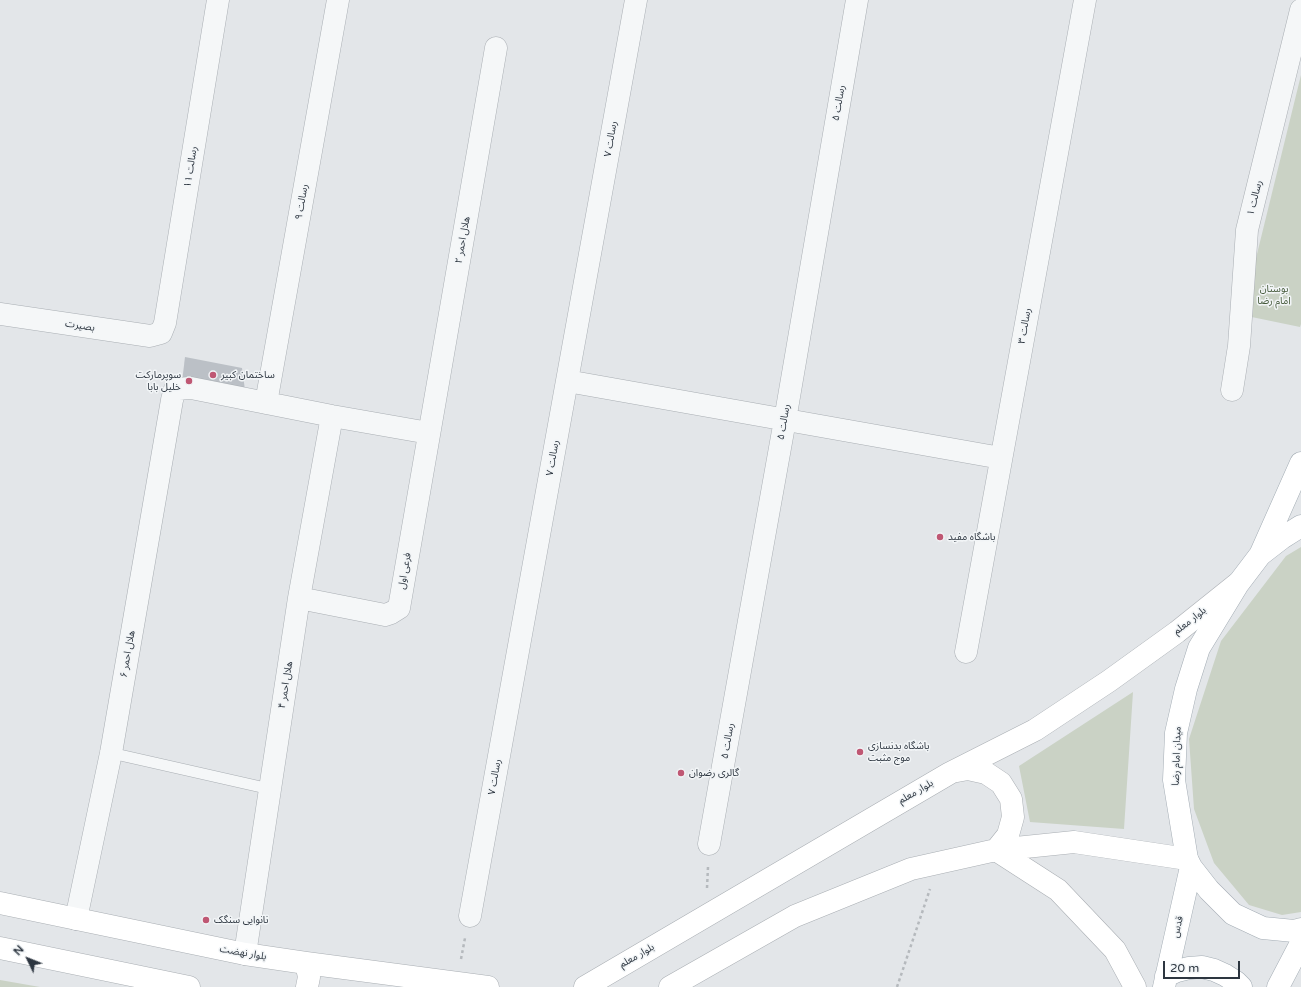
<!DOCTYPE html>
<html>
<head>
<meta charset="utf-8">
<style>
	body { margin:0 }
	#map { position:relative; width:1301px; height:987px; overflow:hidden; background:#e3e6e9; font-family:"Varela Round",sans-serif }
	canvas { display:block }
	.north { position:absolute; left:8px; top:939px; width:40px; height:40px; -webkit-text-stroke:3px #f2f5f7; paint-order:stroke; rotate:313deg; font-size:11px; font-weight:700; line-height:16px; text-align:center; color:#2d3640 }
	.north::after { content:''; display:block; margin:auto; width:14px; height:18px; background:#2d3640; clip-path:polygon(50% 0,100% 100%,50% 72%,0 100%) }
	.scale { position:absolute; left:1163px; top:961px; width:77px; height:18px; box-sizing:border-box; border:2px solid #2d3640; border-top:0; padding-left:5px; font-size:12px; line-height:14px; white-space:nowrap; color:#2d3640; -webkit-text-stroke:3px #f2f5f7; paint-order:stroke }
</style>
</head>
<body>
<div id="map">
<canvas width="1301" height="987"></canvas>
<div class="north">N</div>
<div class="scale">20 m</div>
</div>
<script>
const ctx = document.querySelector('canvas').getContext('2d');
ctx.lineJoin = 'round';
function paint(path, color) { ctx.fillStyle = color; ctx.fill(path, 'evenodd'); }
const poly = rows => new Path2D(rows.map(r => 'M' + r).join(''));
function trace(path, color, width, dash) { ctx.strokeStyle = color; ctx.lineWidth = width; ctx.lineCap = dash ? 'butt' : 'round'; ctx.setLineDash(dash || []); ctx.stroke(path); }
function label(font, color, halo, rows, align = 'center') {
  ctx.font = font + ' "Varela Round","Noto Sans Arabic",sans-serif'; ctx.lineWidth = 3; ctx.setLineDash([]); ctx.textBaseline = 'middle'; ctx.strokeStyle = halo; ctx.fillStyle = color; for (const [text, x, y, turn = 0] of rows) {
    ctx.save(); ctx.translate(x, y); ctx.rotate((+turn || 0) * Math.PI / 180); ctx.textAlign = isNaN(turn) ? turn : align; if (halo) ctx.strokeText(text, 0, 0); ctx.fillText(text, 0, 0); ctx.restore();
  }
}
paint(poly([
	[1301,75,1301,324,1300,327,1242,315],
	[1301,547,1301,912,1282,915,1249,905,1214,863,1194,809,1189,739,1221,641,1286,556],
	[1133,692,1124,829,1030,822,1019,766],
	[0,980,40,987,0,987]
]), '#cad2c5');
paint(poly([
	[185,357,242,368,245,390,182,382]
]), '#bbc0c6');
const lane = poly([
	[111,753,270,789]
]);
const street = poly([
	[0,314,150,336,161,333,165,323,218,0],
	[567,381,1001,458],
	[1232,390,1239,346,1247,230,1301,10],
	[266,403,338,0],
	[299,598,385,615,391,613,399,608,496,48],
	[966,652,1085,0],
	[709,844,785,420,857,0],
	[470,916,636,0],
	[76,919,111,753,172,400,175,389,191,388,332,416,429,433],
	[245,954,299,598,332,416]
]);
const secondary = poly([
	[957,771,968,769,986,773,1001,783,1011,799,1013,817,1008,835,996,850,1058,890,1115,950,1135,987],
	[0,903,245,954,306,963,488,987],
	[0,948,189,987],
	[306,963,309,977,307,987],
	[585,987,950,773,1035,730,1109,681,1177,632,1237,584],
	[670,987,795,916,911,869,996,850,1074,842,1187,859]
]);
const primary = poly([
	[1301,526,1282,538,1260,555,1238,584,1199,648,1186,689,1176,733,1174,780,1187,859,1191,867,1209,890,1233,914,1263,928,1294,931,1301,929],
	[1261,553,1301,463],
	[1166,976,1177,971,1189,968,1202,967,1214,970,1225,975,1236,982,1241,987],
	[1164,987,1191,867],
	[1278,987,1301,943]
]);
trace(lane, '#a9aeb3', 12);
trace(street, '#a9aeb3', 23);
trace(secondary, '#a9aeb3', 23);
trace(primary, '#a3acb4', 23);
trace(poly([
	[707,888,708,867],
	[461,959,465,938],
	[897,987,930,889]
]), '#b5b9bd', 2.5, [3, 3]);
trace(lane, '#f5f7f8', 11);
trace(street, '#f5f7f8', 22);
trace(secondary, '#fff', 22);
trace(primary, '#fff', 22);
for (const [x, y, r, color] of [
	[213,375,4,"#bf5773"],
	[189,381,4,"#bf5773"],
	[940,537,4,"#bf5773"],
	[860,752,4,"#bf5773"],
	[681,773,4,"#bf5773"],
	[206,920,4,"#bf5773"]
]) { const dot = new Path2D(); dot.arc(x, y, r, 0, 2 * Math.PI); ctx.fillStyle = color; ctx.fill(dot); trace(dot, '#f2f5f7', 1.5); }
label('10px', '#2d3640', '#f2f5f7', [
	["رسالت ۵",839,103,-80],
	["رسالت ۷",611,139,-80],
	["رسالت ۱۱",191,167,-81],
	["رسالت ۱",1255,198,-76],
	["رسالت ۹",302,202,-80],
	["هلال احمر ۲",463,240,-80],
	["بصیرت",80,326,9],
	["رسالت ۳",1025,326,-80],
	["رسالت ۵",784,422,-80],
	["رسالت ۷",553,458,-80],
	["فرعی اول",405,571,-80],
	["بلوار معلم",1190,621,-38],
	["هلال احمر ۶",128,654,-80],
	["هلال احمر ۴",286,685,-81],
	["رسالت ۵",728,741,-80],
	["میدان امام رضا",1177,756,-88],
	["رسالت ۷",495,777,-80],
	["بلوار معلم",916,792,-30],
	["قدس",1178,927,-77],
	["بلوار نهضت",243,953,10],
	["بلوار معلم",637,956,-30]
]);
label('10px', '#455a3b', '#f2f5f7', [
	["بوستان",1274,289],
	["امام رضا",1274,301]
]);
label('10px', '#2d3640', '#f2f5f7', [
	["سوپرمارکت",181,375,"right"],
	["خلیل بابا",181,387,"right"],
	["ساختمان کبیر",221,375],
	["باشگاه مفید",948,537],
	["باشگاه بدنسازی",868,746],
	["موج مثبت",868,758],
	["گالری رضوان",689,773],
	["نانوایی سنگک",214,920]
], 'left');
</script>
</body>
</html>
